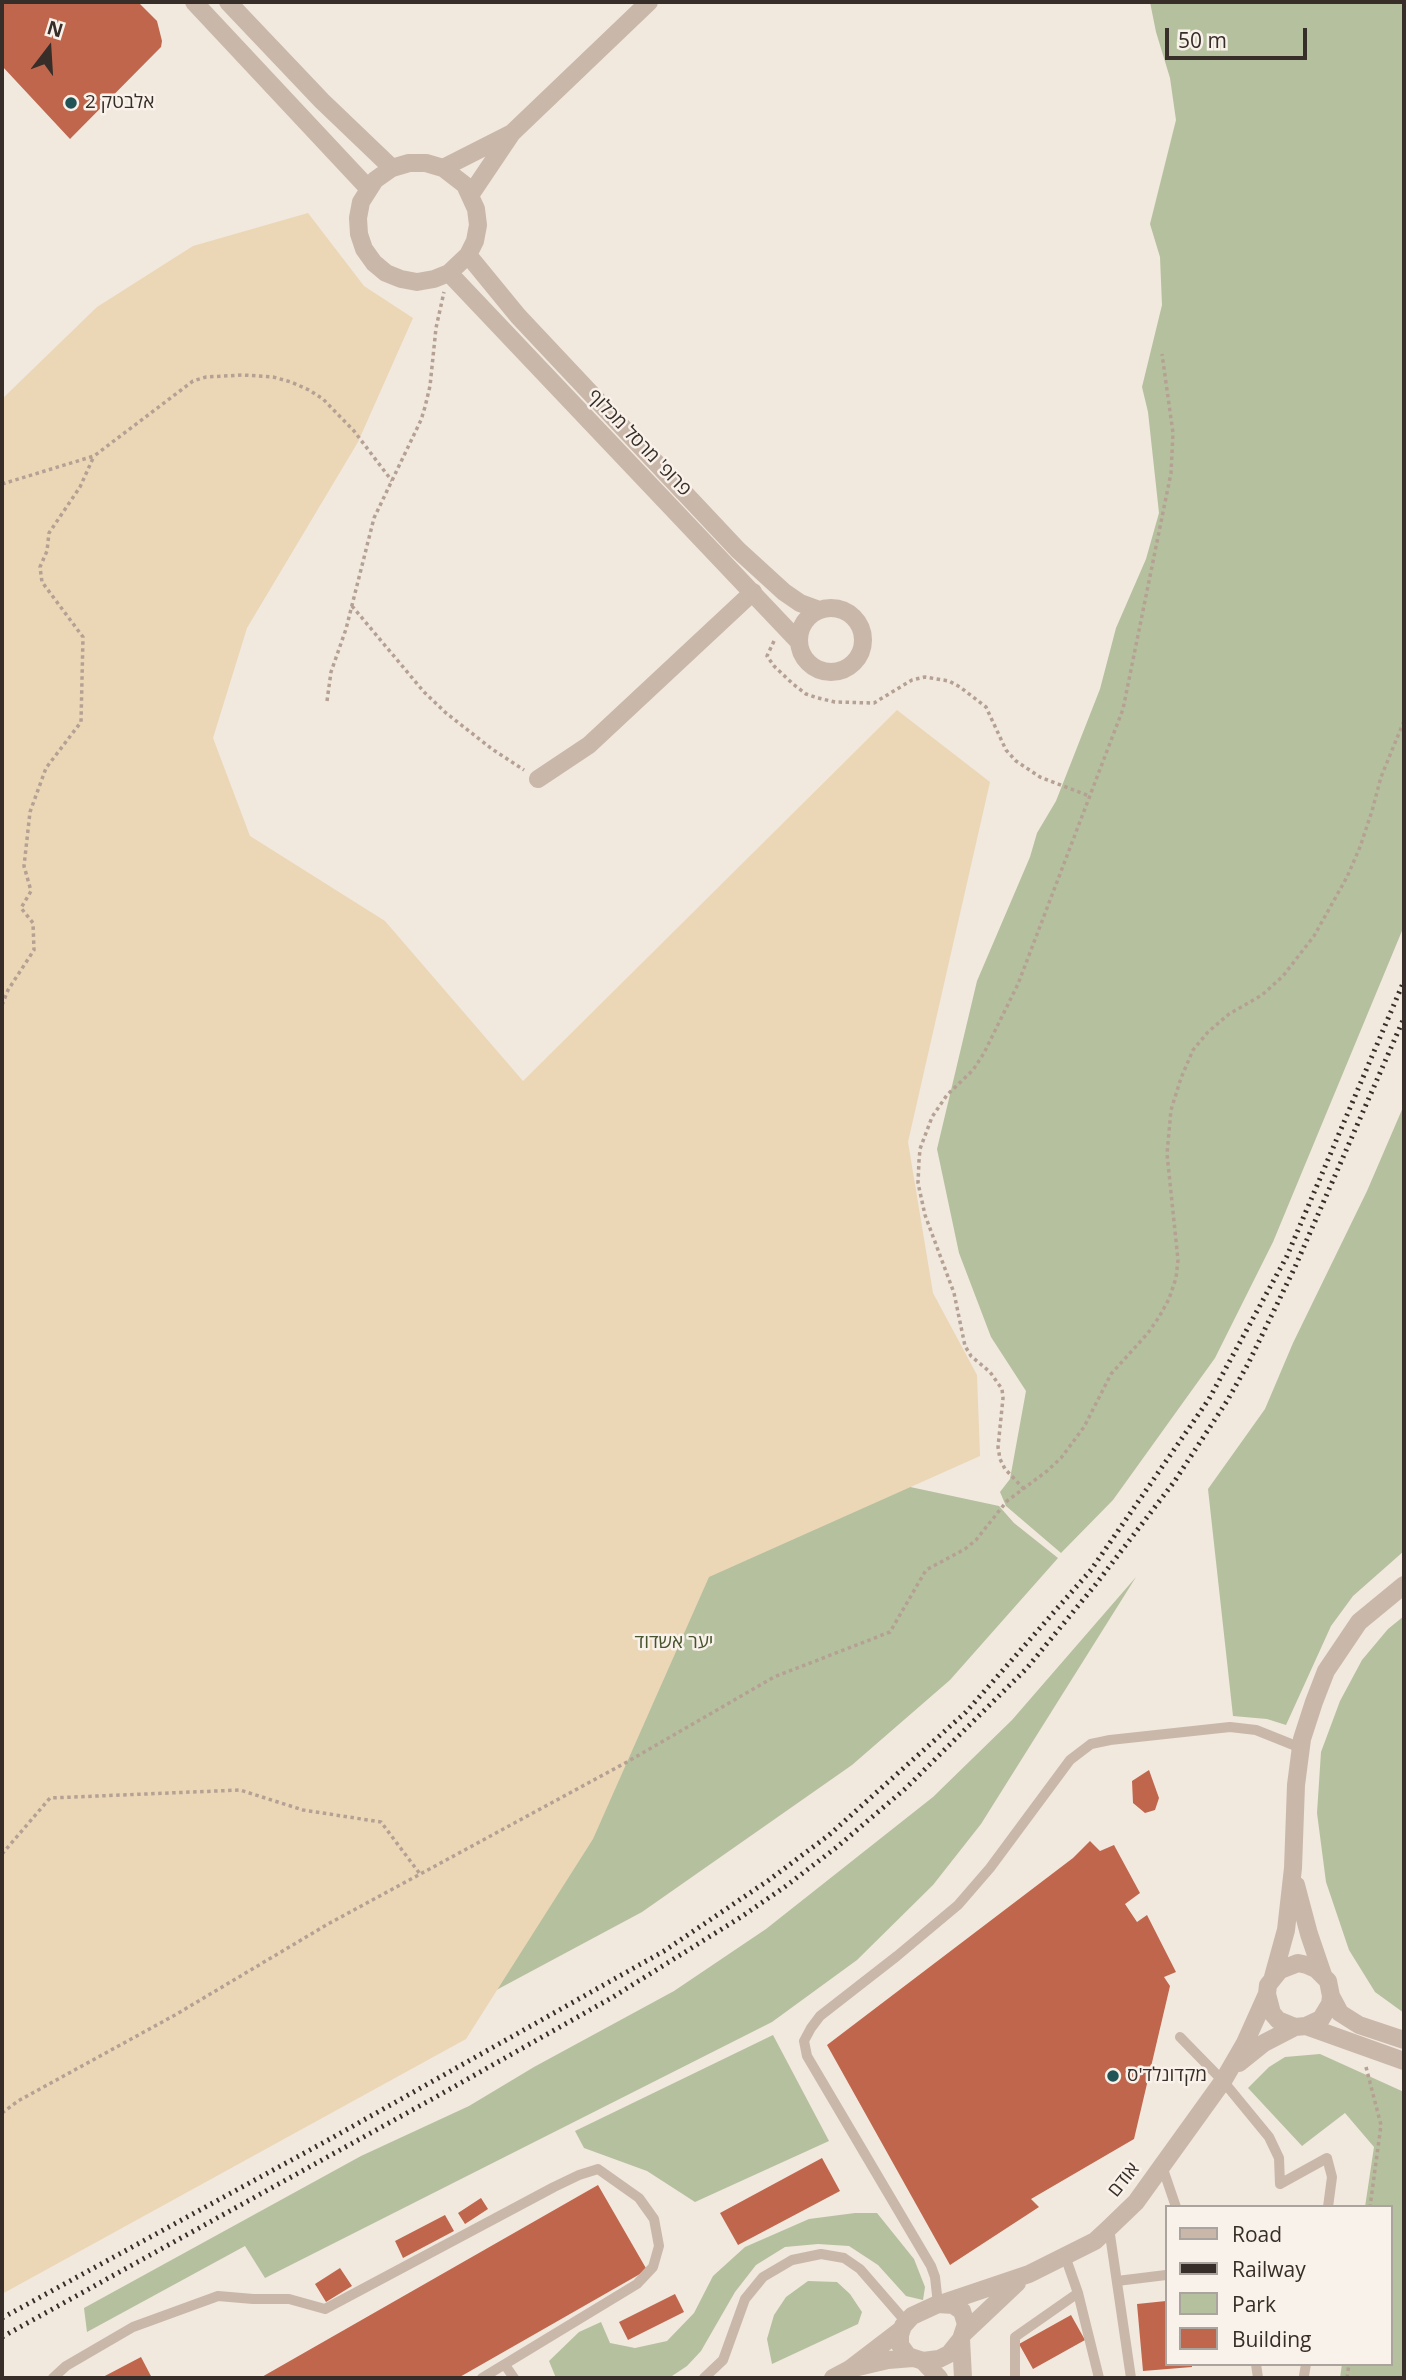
<!DOCTYPE html>
<html>
<head>
<meta charset="utf-8">
<style>
	body { margin:0 }
	#map { position:relative; width:1406px; height:2380px; overflow:hidden; background:#f1e8de; font-family:"Open Sans",sans-serif }
	canvas { display:block }
	.frame { position:absolute; inset:0; border:4px solid #372d29; pointer-events:none }
	.legend { position:absolute; left:1165px; top:2205px; width:228px; height:161px; box-sizing:border-box; background:#f9f2ea; border:2px solid #aba39d; margin:0; padding:9px 12px; list-style:none; font-size:21px; color:#372d29 }
	.legend li { display:flex; align-items:center; gap:14px; height:35px }
	.legend b { width:35px; border:2px solid #aba39d }
	.north { position:absolute; left:14px; top:14px; width:70px; height:70px; -webkit-text-stroke:5px #f9f2ea; paint-order:stroke; rotate:17deg; font-size:19px; font-weight:700; line-height:28px; text-align:center; color:#372d29 }
	.north::after { content:''; display:block; margin:auto; width:24px; height:32px; background:#372d29; clip-path:polygon(50% 0,100% 100%,50% 72%,0 100%) }
	.scale { position:absolute; left:1165px; top:28px; width:142px; height:32px; box-sizing:border-box; border:4px solid #372d29; border-top:0; padding-left:9px; font-size:21px; line-height:24px; white-space:nowrap; color:#372d29; -webkit-text-stroke:5px #f9f2ea; paint-order:stroke }
</style>
</head>
<body>
<div id="map">
<canvas width="1406" height="2380"></canvas>
<div class="frame"></div>
<ul class="legend">
<li><b style="height:9px;background:#c9b7aa"></b>Road</li>
<li><b style="height:9px;background:#372d29"></b>Railway</li>
<li><b style="height:19px;background:#b5c09e"></b>Park</li>
<li><b style="height:19px;background:#c0664d"></b>Building</li>
</ul>
<div class="north">N</div>
<div class="scale">50 m</div>
</div>
<script>
const ctx = document.querySelector('canvas').getContext('2d');
ctx.lineJoin = 'round';
function paint(path, color) { ctx.fillStyle = color; ctx.fill(path, 'evenodd'); }
const poly = rows => new Path2D(rows.map(r => 'M' + r).join(''));
function trace(path, color, width, dash) { ctx.strokeStyle = color; ctx.lineWidth = width; ctx.lineCap = dash ? 'butt' : 'round'; ctx.setLineDash(dash || []); ctx.stroke(path); }
function label(font, color, halo, rows, align = 'center') {
  ctx.font = font + ' "Open Sans","Noto Sans Hebrew",sans-serif'; ctx.lineWidth = 5; ctx.setLineDash([]); ctx.textBaseline = 'middle'; ctx.strokeStyle = halo; ctx.fillStyle = color; for (const [text, x, y, turn = 0] of rows) {
    ctx.save(); ctx.translate(x, y); ctx.rotate((+turn || 0) * Math.PI / 180); ctx.textAlign = isNaN(turn) ? turn : align; if (halo) ctx.strokeText(text, 0, 0); ctx.fillText(text, 0, 0); ctx.restore();
  }
}
paint(poly([
	[1150,2,1404,2,1404,926,1273,1242,1215,1358,1113,1500,1061,1553,1006,1506,1000,1492,1010,1479,1026,1391,991,1337,959,1253,937,1149,977,981,1030,857,1037,833,1056,801,1100,689,1116,628,1146,559,1159,513,1148,412,1142,387,1162,305,1160,257,1150,224,1176,120,1170,78,1156,32],
	[1404,1105,1404,1551,1353,1596,1331,1626,1286,1725,1267,1719,1233,1716,1208,1489,1265,1409,1293,1343,1367,1191],
	[527,1405,999,1506,1014,1523,1058,1558,950,1680,852,1765,642,1912,431,2025],
	[1136,1577,981,1824,933,1885,857,1960,772,2022,265,2278,245,2246,87,2332,84,2308,361,2156,469,2106,534,2067,674,1991,766,1929,933,1797,1012,1720],
	[1404,1616,1404,2013,1375,1992,1349,1950,1326,1882,1317,1813,1321,1752,1340,1701,1362,1660,1388,1629],
	[773,2035,829,2141,695,2202,647,2171,584,2148,575,2131],
	[1320,2054,1404,2092,1404,2372,1402,2378,1340,2378,1342,2364,1390,2364,1390,2207,1365,2207,1374,2147,1345,2113,1302,2146,1248,2088,1269,2067,1285,2057],
	[855,2213,877,2213,914,2259,925,2287,923,2300,906,2296,878,2265,849,2246,818,2244,785,2247,756,2265,735,2292,701,2351,687,2366,669,2378,556,2378,549,2361,579,2332,601,2322,610,2343,635,2348,667,2341,694,2313,713,2276,745,2247,809,2219],
	[808,2281,837,2282,850,2294,862,2312,858,2324,772,2364,767,2339,774,2315,786,2297]
]), '#b5c09e');
paint(poly([
	[308,213,364,286,413,318,358,442,247,628,213,738,250,836,385,921,523,1081,897,710,990,782,908,1142,933,1293,977,1375,980,1456,709,1577,593,1839,466,2039,2,2294,2,399,97,307,193,246]
]), '#ebd7b6');
paint(poly([
	[2,2,138,2,157,21,162,41,161,47,70,139,2,66],
	[1149,1770,1159,1798,1155,1810,1145,1813,1133,1803,1132,1781],
	[1090,1841,1100,1851,1114,1845,1140,1893,1125,1904,1137,1922,1147,1915,1176,1972,1164,1977,1170,1986,1134,2139,1031,2199,1039,2207,950,2265,827,2045,1073,1858],
	[822,2158,840,2191,738,2245,720,2213],
	[598,2185,647,2270,458,2378,260,2378],
	[481,2198,488,2209,465,2224,458,2213],
	[445,2215,454,2231,403,2258,395,2241],
	[340,2268,352,2286,326,2302,315,2284],
	[675,2294,684,2312,628,2340,619,2322],
	[1166,2301,1166,2364,1192,2364,1192,2367,1143,2371,1137,2304],
	[1071,2315,1085,2340,1033,2369,1019,2344],
	[141,2357,152,2378,101,2378]
]), '#c0664d');
trace(poly([
	[2,484,94,456,193,381,206,377,243,375,273,377,291,382,309,390,323,399,354,431,392,481],
	[352,606,424,692,446,713,492,749,524,770],
	[774,641,767,656,774,666,793,684,806,694,818,698,835,702,874,703,912,680,925,677,949,681,960,687,986,707,1006,750,1016,761,1040,777,1089,796],
	[327,701,331,672,346,629,374,518,421,420,425,407,430,386,436,328,444,292],
	[2,1005,8,990,34,950,33,923,21,908,31,891,24,866,30,812,46,768,81,722,83,637,42,582,40,567,47,551,49,533,80,487,94,456],
	[1024,1489,1005,1469,1000,1459,998,1447,1003,1398,1002,1389,990,1372,971,1356,965,1346,954,1293,925,1215,918,1183,919,1161,920,1149,932,1117,947,1095,973,1070,984,1053,1018,984,1123,709,1171,473,1173,433,1162,354],
	[2,1854,50,1798,240,1790,303,1810,381,1822,420,1874],
	[1366,2067,1381,2125,1370,2207],
	[2,2113,18,2101,175,2015,328,1924,627,1762,774,1677,890,1632,926,1570,965,1549,976,1540,1007,1501,1047,1471,1061,1458,1084,1427,1111,1374,1148,1333,1159,1317,1169,1299,1176,1278,1178,1260,1167,1154,1171,1110,1181,1078,1193,1050,1208,1032,1229,1014,1262,995,1283,976,1314,936,1347,877,1360,847,1372,811,1381,777,1404,721],
	[1347,2378,1349,2364]
]), '#b5a194', 3.5, [3.5, 3.5]);
trace(poly([
	[1180,2037,1223,2081,1269,2137,1279,2158,1280,2184,1327,2158,1332,2177,1328,2207],
	[1162,2166,1176,2207],
	[1109,2228,1131,2378],
	[1065,2256,1078,2293,1099,2378],
	[1117,2281,1166,2275],
	[938,2304,935,2277,931,2266,807,2056,804,2041,811,2028,820,2016,897,1956,958,1905,990,1868,1070,1760,1091,1744,1110,1740,1230,1727,1256,1730,1301,1748],
	[1256,2364,1258,2378],
	[505,2365,514,2378],
	[1304,2376,1306,2364],
	[53,2378,66,2366,133,2327,218,2296,253,2299,289,2299,325,2309,554,2187,579,2175,598,2169,639,2198,654,2219,659,2246,653,2267,637,2284,482,2378],
	[704,2378,723,2360,745,2299,763,2277,792,2260,821,2254,844,2258,860,2269,906,2322],
	[1015,2378,1015,2337,1078,2293]
]), '#c9b7aa', 10);
trace(poly([
	[194,2,368,188],
	[228,2,322,101,392,168],
	[443,168,465,185,476,209,478,225,475,241,468,255,449,273,434,279,417,282,401,279,386,273,374,263,364,249,359,234,358,218,361,202,375,180,392,168,409,163,426,163,443,168,512,133],
	[471,194,512,133,649,2],
	[468,255,518,316,738,550,784,592,800,603,819,610],
	[449,273,799,642],
	'799 640a32 32 0 1 1 64 0a32 32 0 1 1-64 0Z',
	[538,779,589,745,753,592],
	[1296,1885,1309,1934,1323,1975],
	[1273,1977,1286,1930,1293,1868,1296,1785,1302,1739,1314,1702,1326,1671,1359,1622,1404,1585],
	[1331,1996,1330,2004,1321,2019,1306,2026,1295,2027,1278,2020,1272,2013,1267,1994,1268,1985,1280,1970,1298,1963,1307,1965,1316,1969,1328,1981,1331,1996,1340,2013,1359,2025,1404,2040],
	[1306,2026,1404,2061],
	[1239,2063,1264,2043,1295,2027],
	[943,2303,1029,2274,1095,2241,1109,2228,1136,2202,1223,2081,1245,2043,1267,1994],
	[938,2304,953,2305,962,2311,966,2324,961,2339,949,2354,939,2359,923,2361,908,2356,900,2345,900,2335,903,2326,912,2316,938,2304],
	[963,2334,1017,2283],
	[961,2339,963,2378],
	[923,2361,939,2378],
	[858,2367,888,2360,913,2358],
	[833,2378,850,2369,901,2330]
]), '#c9b7aa', 18);
trace(poly([
	[2,2318,330,2139,664,1951,769,1880,829,1835,966,1712,1091,1570,1209,1399,1287,1256,1404,981],
	[2,2337,434,2098,613,1997,741,1917,786,1886,837,1847,906,1788,1027,1668,1096,1584,1174,1482,1227,1401,1248,1364,1295,1267,1404,1018]
]), '#372d29', 5, [2, 5]);
for (const [x, y, r, color] of [
	[71,103,7,"#215456"],
	[1113,2076,7,"#215456"]
]) { const dot = new Path2D(); dot.arc(x, y, r, 0, 2 * Math.PI); ctx.fillStyle = color; ctx.fill(dot); trace(dot, '#f9f2ea', 2.5); }
label('19px', '#372d29', '#f9f2ea', [
	["אלבטק 2",85,103],
	["מקדונלד'ס",1127,2076]
], 'left');
label('19px', '#372d29', '#f9f2ea', [
	["פרופ' מרסל מכלוף",639,443,46],
	["אודם",1124,2180,-51]
]);
label('19px', '#47542e', '#f9f2ea', [
	["יער אשדוד",674,1643]
]);
</script>
</body>
</html>
